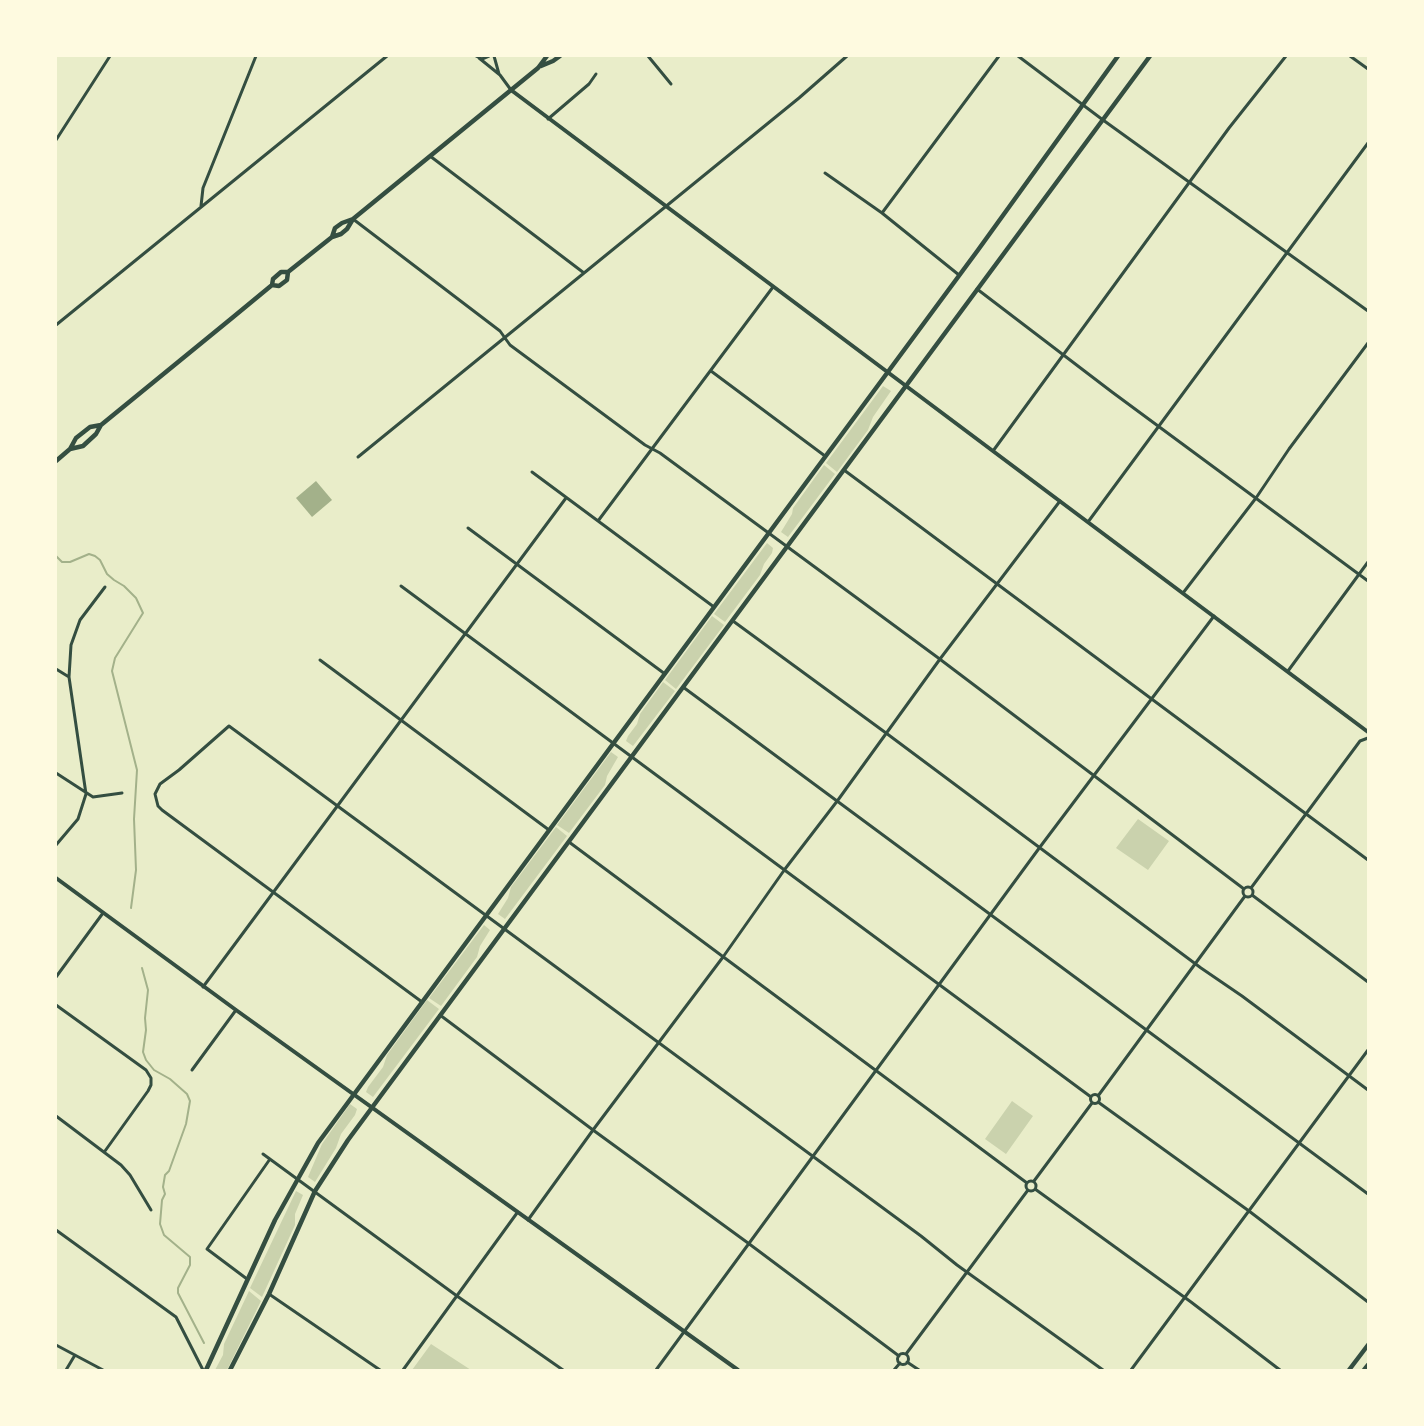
<!DOCTYPE html>
<html>
<head>
<meta charset="utf-8">
<style>
	body { margin:0 }
	#map { position:relative; width:1424px; height:1426px; overflow:hidden; background:#e9edc9; font-family:Quicksand,sans-serif }
	canvas { display:block }
	.frame { position:absolute; inset:0; border:57px solid #fefae0; pointer-events:none }
</style>
</head>
<body>
<div id="map">
<canvas width="1424" height="1426"></canvas>
<div class="frame"></div>
</div>
<script>
const ctx = document.querySelector('canvas').getContext('2d');
ctx.lineJoin = 'round';
function paint(path, color) { ctx.fillStyle = color; ctx.fill(path, 'evenodd'); }
const poly = rows => new Path2D(rows.map(r => 'M' + r).join(''));
function trace(path, color, width, dash) { ctx.strokeStyle = color; ctx.lineWidth = width; ctx.lineCap = dash ? 'butt' : 'round'; ctx.setLineDash(dash || []); ctx.stroke(path); }
paint(poly([
	[883,386,891,391,873,417,868,430,837,472,826,463],
	[824,465,835,474,788,537,781,532,792,514,793,508],
	[767,543,773,548,772,553,764,564,760,575,725,622,714,614],
	[712,616,724,625,676,689,665,680],
	[663,682,675,691,633,746,626,741,628,736,637,724,640,714],
	[611,752,618,757,607,776,605,785,569,833,557,825],
	[1138,819,1169,841,1148,870,1116,848],
	[556,827,567,836,505,919,498,914,508,898,511,887],
	[484,925,490,930,480,946,477,957,441,1006,429,998],
	[427,1000,439,1009,373,1097,366,1092,368,1087,383,1067,387,1055],
	[1012,1101,1033,1116,1006,1154,985,1139],
	[350,1104,357,1109,355,1115,341,1134,336,1148,315,1182,308,1177,322,1144],
	[296,1191,303,1195,295,1214,295,1225,262,1297,250,1288],
	[249,1291,261,1301,227,1370,215,1370,223,1355,224,1344],
	[431,1344,471,1370,412,1370]
]), '#cad2ad');
paint(poly([
	[316,481,332,500,312,517,296,498]
]), '#a3b18a');
trace(poly([
	[56,556,62,562,70,562,89,554,95,556,100,560,107,574,114,580,124,586,136,598,143,613,115,658,112,671,137,770,134,819,136,870,131,908],
	[142,968,148,990,145,1018,146,1030,143,1052,146,1060,154,1070,170,1079,187,1094,190,1101,186,1124,169,1171,165,1175,163,1187,165,1194,162,1200,160,1224,164,1235,190,1257,190,1265,178,1288,178,1293,204,1343]
]), '#a3b18a', 2);
trace(poly([
	[476,56,482,59,489,56],
	[494,56,499,74],
	[648,56,671,84],
	[1018,56,1103,120,1368,311],
	[1350,56,1368,69],
	[479,58,500,75,511,90],
	[548,119,589,84,596,74],
	[56,140,110,56],
	[430,156,584,273],
	[825,173,882,213,959,275],
	[201,206,203,188,256,56],
	[882,213,999,56],
	[353,219,500,331,510,345,645,445,660,453,937,657,1244,889],
	[977,289,1112,392,1368,581],
	[56,325,387,56],
	[711,371,825,456],
	[993,451,1229,128,1286,56],
	[358,457,799,98,847,56],
	[844,470,1368,860],
	[532,472,714,607],
	[598,521,773,287],
	[1088,522,1368,143],
	[468,528,665,674],
	[401,586,1091,1097],
	[1183,593,1256,498,1289,449,1368,343],
	[733,621,886,733,1201,968,1242,996,1368,1090],
	[320,660,549,830],
	[56,669,69,677],
	[1288,671,1368,562],
	[683,687,1368,1194],
	[56,773,93,797,122,793],
	[569,842,1027,1183],
	[56,845,78,819,86,794,69,677,71,645,80,620,105,587],
	'1243 892a5 5 0 1 1 10 0a5 5 0 1 1-10 0Z',
	[1251,888,1360,741,1368,738],
	[1252,895,1368,982],
	[56,977,103,913],
	[203,987,566,498],
	[422,1002,162,810,158,806,155,794,160,784,179,770,229,726,921,1236,957,1265,1103,1370],
	[56,1005,146,1070,151,1078,151,1085,148,1091,105,1151],
	[440,1015,593,1130,748,1243,899,1356],
	[192,1070,236,1010],
	'1090.5 1099a4.5 4.5 0 1 1 9 0a4.5 4.5 0 1 1-9 0Z',
	[1098,1096,1245,896],
	[1098,1102,1249,1211,1368,1302],
	[56,1116,121,1165,130,1175,151,1210],
	[263,1154,457,1296,563,1370],
	'1026 1186a5 5 0 1 1 10 0a5 5 0 1 1-10 0Z',
	[1034,1181,1092,1103],
	[1035,1189,1191,1302,1280,1370],
	[528,1220,593,1130,723,957,785,869,838,800,940,659,1060,501],
	[56,1230,176,1317,203,1370],
	[247,1279,207,1249,270,1159],
	[269,1294,380,1370],
	[56,1345,103,1370],
	'897.5 1359a5.5 5.5 0 1 1 11 0a5.5 5.5 0 1 1-11 0Z',
	[906,1354,1028,1190],
	[907,1362,919,1370],
	[66,1370,75,1355],
	[403,1370,517,1213],
	[656,1370,1040,847,1214,616],
	[894,1370,900,1363],
	[1131,1370,1368,1050]
]), '#344e41', 3);
trace(poly([
	[511,90,1368,732],
	[56,878,236,1010,738,1370]
]), '#344e41', 4);
trace(poly([
	[541,66,553,61,560,56],
	[332,237,335,228,342,223,353,219],
	[272,285,279,286,287,280,288,272],
	[70,449,83,446,96,434,101,425],
	[56,461,70,449,76,438,90,427,101,425,232,318,272,285,273,279,281,272,288,272,332,237,341,234,347,229,353,219,538,68,547,56],
	[206,1370,275,1220,318,1143,978,250,1118,56],
	[230,1370,269,1294,315,1191,348,1140,1150,56]
]), '#344e41', 4.5);
trace(poly([
	[1349,1370,1368,1345],
	[1364,1370,1368,1365]
]), '#344e41', 4.5);
</script>
</body>
</html>
